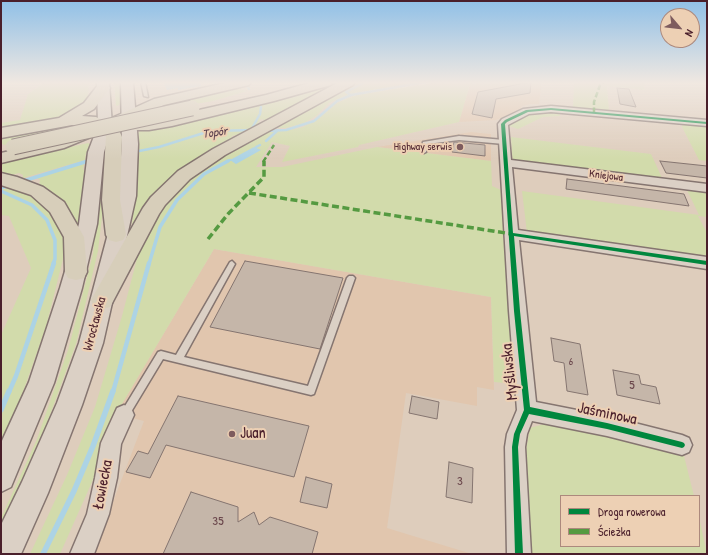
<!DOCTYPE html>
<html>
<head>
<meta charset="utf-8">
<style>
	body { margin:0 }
	#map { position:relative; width:708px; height:555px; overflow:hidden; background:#decdbc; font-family:"Patrick Hand",sans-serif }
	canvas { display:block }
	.frame { position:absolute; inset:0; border:2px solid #4a1f2b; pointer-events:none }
	.legend { position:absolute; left:560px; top:495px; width:140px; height:52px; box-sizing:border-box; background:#edd0b4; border:1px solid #ac897d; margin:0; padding:5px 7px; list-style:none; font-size:12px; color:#4a1f2b }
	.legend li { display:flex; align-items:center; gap:8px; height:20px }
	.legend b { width:20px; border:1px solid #ac897d }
	.north { position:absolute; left:660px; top:8px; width:40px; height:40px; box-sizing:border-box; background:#edd0b4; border:1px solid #ac897d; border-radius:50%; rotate:118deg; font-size:11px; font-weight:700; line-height:16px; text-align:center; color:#4a1f2b }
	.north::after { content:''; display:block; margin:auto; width:14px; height:18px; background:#7e5c5e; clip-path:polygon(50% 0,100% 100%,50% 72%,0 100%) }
</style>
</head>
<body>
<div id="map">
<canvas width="708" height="555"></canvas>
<div class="frame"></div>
<ul class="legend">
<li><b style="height:5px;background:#00873e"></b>Droga rowerowa</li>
<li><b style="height:5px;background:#559a41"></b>Ścieżka</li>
</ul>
<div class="north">N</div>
</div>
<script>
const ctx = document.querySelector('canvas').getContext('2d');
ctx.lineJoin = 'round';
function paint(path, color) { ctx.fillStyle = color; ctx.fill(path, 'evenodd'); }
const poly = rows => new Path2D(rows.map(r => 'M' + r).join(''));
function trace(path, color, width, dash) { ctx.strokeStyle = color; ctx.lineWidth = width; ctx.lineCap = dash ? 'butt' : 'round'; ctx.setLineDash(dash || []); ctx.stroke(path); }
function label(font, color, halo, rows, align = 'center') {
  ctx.font = font + ' "Patrick Hand",sans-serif'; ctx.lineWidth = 4; ctx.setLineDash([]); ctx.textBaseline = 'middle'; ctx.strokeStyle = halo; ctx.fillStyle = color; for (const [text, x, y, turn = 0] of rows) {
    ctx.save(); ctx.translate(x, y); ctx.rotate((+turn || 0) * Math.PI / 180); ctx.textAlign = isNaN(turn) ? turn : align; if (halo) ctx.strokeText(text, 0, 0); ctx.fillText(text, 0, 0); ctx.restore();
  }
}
paint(poly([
	[486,82,542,82,539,104,531,104,522,106,521,110,496,120,459,122,470,84],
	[471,132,491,134,491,161,377,147],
	[214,249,491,297,494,390,477,387,477,406,406,393,387,528,472,554,93,554,144,421,116,414]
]), '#e1c6ae');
paint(poly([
	[45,82,89,82,88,97,86,103,68,116,1,131,1,123,20,120,28,94],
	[114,82,122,82,123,96,119,105,116,106],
	[334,82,343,82,267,122,262,119,260,120,258,123,260,125,243,134,231,136,234,138,211,150,185,167,172,177,153,196,134,225,132,225,138,160,138,134,140,130,308,90],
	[356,82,422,82,349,94,329,103,316,116,304,123,286,128,270,128],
	[439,82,486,82,470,84,459,122,359,145,358,147,282,162,290,146,272,142,256,167,282,167,377,147,491,161,492,186,501,190,516,384,494,382,491,297,214,249,116,414,99,448,96,473,60,554,30,554,67,475,95,407,122,316,138,255,145,236,156,214,187,180,211,162,264,132,295,129,303,127,318,119,337,103,356,95],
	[558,82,644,82,645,90,607,86,609,112,573,108,574,83],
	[235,88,247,91,213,101,140,113,152,108],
	[553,112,559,113,560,116,543,117,518,129,509,126,510,123,521,117,531,114],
	[77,124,88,127,4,145,1,143,1,137,50,127],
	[682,124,707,126,707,161,699,160,682,127],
	[511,137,651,154,662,178,707,184,707,217,698,216,707,233,707,259,527,233,522,191,699,215,686,188,513,166],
	[88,143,90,144,89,152,86,153,85,160,23,178,23,175,19,173,12,175,1,174,1,162],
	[84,163,83,170,87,169,79,232,69,209,54,194,39,185,40,180,37,178],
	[106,167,103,209,98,251,76,344,39,445,1,527,1,518,37,439,68,350,93,254,101,168],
	[8,187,31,194,47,205,58,221,64,238,63,259,46,327,23,392,1,443,1,335,31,268,9,216,1,215,1,190],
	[551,422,683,452,694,496,561,496,561,546,699,546,699,517,707,554,529,554,523,467,530,428]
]), '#d2dbab');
paint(poly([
	[163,82,200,82,201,86,178,90,178,88,167,90],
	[254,147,261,150,236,164,230,160]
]), '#acd3e5');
trace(poly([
	[247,86,249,89],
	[351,95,346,92,365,82],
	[251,130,260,114,261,107],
	[265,131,286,130,314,121,337,101,351,95,425,82],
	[266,141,278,130],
	[256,147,260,145],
	[134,152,159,147,210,131,254,130],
	[85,162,92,160],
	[226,162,230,160]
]), '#acd3e5', 2.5);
trace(poly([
	[20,182,88,161],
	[1,188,10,185],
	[1,191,32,205,47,220,55,240,55,259,53,264],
	[149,264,160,227,177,200,204,174,228,161]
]), '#acd3e5', 3.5);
trace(poly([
	[9,392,16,376,54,263],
	[113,392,149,263]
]), '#acd3e5', 4.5);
trace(poly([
	[1,410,9,391],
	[43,554,74,491,93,446,113,391]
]), '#acd3e5', 5.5);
const building = poly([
	[531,82,530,93,496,99,492,118,472,114,478,92,531,82],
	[617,88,629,89,636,107,620,104,617,88],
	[454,142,485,145,485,156,452,152,454,142],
	[660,161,707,166,707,178,666,173,660,161],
	[567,179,684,194,689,206,566,189,567,179],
	[245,261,343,278,320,349,210,327,245,261],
	[551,338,580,344,588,395,567,391,564,363,554,361,551,338],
	[613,370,639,375,641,384,656,387,660,404,617,395,613,370],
	[178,396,309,426,294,477,166,445,150,478,126,472,138,451,148,454,178,396],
	[412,396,439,402,437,419,409,413,412,396],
	[449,462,473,468,472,503,446,497,449,462],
	[306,477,332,484,327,508,300,502,306,477],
	[191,492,238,507,238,522,254,512,259,525,270,517,318,532,312,554,163,554,191,492]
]);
paint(building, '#c5b6a9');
trace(building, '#857570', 1);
const service = poly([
	[141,82,145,82,148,97,144,96,141,82],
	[459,136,504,140,507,142,504,144,459,140,427,144,426,152,424,153,421,151,423,142,459,136],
	[232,261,235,264,184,357,308,386,347,278,349,276,353,276,355,278,314,394,311,395,163,359,128,417,125,418,122,417,121,414,122,411,158,352,161,351,176,355,230,262,232,261]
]);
const minor = poly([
	[551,106,707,120,707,126,551,112,529,114,508,125,511,160,707,184,707,192,512,167,518,230,707,257,707,269,519,240,536,402,607,416,682,435,689,438,692,445,689,452,682,455,607,436,532,421,527,434,525,447,531,554,507,554,505,447,507,434,517,410,509,311,498,124,502,119,523,109,551,106],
	[124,405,131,408,134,415,121,444,117,478,109,514,94,554,70,554,87,514,95,478,101,443,117,408,124,405]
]);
const secondary = poly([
	[97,82,109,82,112,126,104,152,97,224,82,288,54,383,11,487,1,492,1,443,29,382,60,288,79,224,88,152,98,126,97,82],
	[121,82,133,82,138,144,136,196,103,343,82,405,48,493,21,554,1,554,1,525,22,482,57,403,79,343,118,196,122,144,121,82]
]);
const primary = poly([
	[229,82,251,82,249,85,164,105,128,121,149,120,172,116,266,95,313,82,333,82,331,85,274,101,172,126,149,130,119,130,122,137,120,200,126,235,123,240,116,242,109,240,106,235,102,200,106,137,105,133,103,132,64,148,1,163,1,153,53,141,92,126,72,125,1,138,1,128,59,118,84,103,98,85,108,85,110,88,94,109,82,116,96,117,105,121,154,99,229,82],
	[339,82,355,82,353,85,225,155,190,179,165,205,159,214,110,307,102,309,94,307,91,300,143,208,151,197,178,171,213,149,339,82],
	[1,173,17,177,43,187,64,202,84,237,87,272,84,278,76,280,68,278,65,272,64,237,50,212,31,195,1,185,1,173]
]);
trace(service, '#857570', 3);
trace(minor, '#857570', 3);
trace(secondary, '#857570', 3);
trace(primary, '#857570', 3);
paint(service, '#dbd0c5');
paint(minor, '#dbd0c5');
paint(secondary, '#dbd0c5');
paint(primary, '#d7ceba');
const primaryBridge = poly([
	[13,147,192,108]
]);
trace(primaryBridge, '#857570', 17, []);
trace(primaryBridge, '#d7ceba', 15);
trace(poly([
	[594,113,594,102,600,85,604,82],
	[263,162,274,145]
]), '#559a41', 2.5, [5.5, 2.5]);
trace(poly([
	[249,193,512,234],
	[208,239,228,214,264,177,264,161]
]), '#559a41', 3.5, [7, 3.5]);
paint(poly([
	[551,108,707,122,707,124,551,110,528,112,507,122,505,124,513,233,707,261,707,265,514,236,520,311,530,407,607,423,682,442,684,443,685,445,684,447,682,448,607,429,529,414,520,434,518,447,523,554,515,554,512,447,514,434,524,410,514,311,501,124,505,120,526,110,551,108]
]), '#00873e');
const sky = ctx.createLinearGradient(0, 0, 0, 159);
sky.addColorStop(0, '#90c0e7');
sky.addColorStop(0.52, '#f0e8e1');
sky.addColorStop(1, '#f0e8e100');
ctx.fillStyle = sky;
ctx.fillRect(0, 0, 708, 159);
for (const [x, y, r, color] of [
	[460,147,4,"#7e5c5e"],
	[232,434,4,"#7e5c5e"]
]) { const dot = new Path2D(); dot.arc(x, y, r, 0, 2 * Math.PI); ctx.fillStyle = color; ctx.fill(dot); trace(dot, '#edd0b4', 1.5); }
label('11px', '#4a1f2b', '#edd0b4', [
	["Highway serwis",452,147]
], 'right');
label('11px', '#4a1f2b', '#edd0b4', [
	["Kniejowa",606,176,7]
]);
label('11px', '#6a464b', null, [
	["6",571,362]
]);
label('italic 12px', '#553a4a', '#edd0b4', [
	["Topór",215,133,-8]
]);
label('13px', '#4a1f2b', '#edd0b4', [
	["Wrocławska",95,324,-75]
]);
label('13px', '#6a464b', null, [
	["5",632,386],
	["3",460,482],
	["35",218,522]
]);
label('16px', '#4a1f2b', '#edd0b4', [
	["Myśliwska",510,372,-96],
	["Jaśminowa",607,414,12],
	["Łowiecka",103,485,-79]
]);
label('16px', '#4a1f2b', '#edd0b4', [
	["Juan",240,434]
], 'left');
</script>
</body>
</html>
